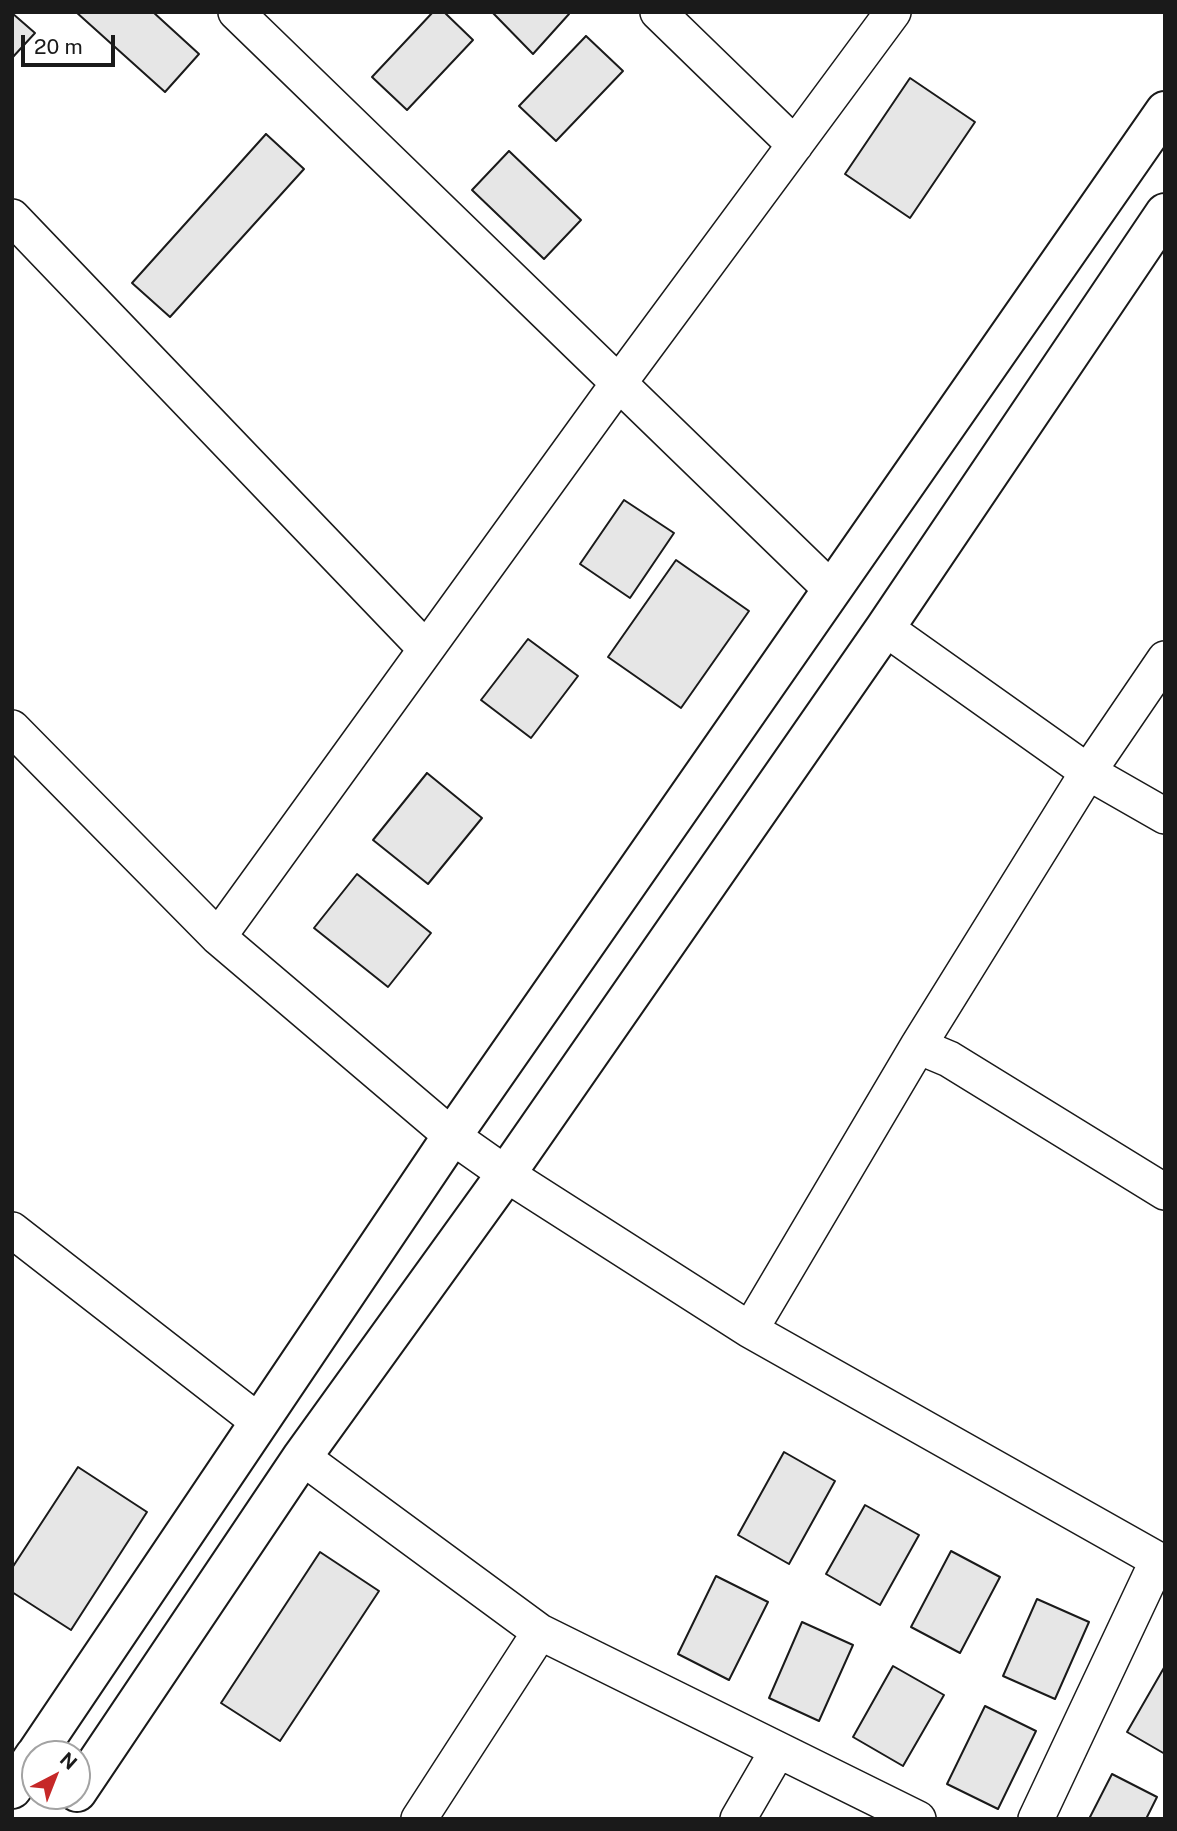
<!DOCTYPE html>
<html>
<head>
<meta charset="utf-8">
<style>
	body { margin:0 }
	#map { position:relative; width:1177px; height:1831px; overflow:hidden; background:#fff; font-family:"Public Sans",sans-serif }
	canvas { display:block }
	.frame { position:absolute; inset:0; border:14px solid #1a1a1a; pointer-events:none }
	.north { position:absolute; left:21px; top:1740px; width:70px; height:70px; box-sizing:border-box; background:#fff; border:2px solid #a3a3a3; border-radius:50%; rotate:42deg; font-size:19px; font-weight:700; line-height:28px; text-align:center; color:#1a1a1a }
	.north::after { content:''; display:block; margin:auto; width:24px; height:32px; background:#c62828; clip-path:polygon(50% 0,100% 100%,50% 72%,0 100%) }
	.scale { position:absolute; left:21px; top:35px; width:94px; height:32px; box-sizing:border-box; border:4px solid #1a1a1a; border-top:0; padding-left:9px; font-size:21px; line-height:24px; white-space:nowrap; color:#1a1a1a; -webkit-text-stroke:5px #fff; paint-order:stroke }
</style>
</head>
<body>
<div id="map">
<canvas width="1177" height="1831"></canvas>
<div class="frame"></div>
<div class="north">N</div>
<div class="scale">20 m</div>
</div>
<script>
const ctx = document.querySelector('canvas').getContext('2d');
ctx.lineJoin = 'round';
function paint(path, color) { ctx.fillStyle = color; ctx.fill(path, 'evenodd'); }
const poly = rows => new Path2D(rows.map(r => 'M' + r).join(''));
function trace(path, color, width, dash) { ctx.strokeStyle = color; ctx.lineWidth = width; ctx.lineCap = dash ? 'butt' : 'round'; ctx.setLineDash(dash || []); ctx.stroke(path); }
const building = poly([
	[76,12,153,12,199,54,165,92,76,12],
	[433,12,444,12,473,40,407,110,372,77,433,12],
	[492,12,567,12,569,14,533,54,492,12],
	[12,13,35,33,12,58,12,13],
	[586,36,623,71,556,141,519,106,586,36],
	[910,78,975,122,910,218,845,174,910,78],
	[266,134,304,169,170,317,132,283,266,134],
	[509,151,581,220,544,259,472,190,509,151],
	[624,500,674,533,630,598,580,564,624,500],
	[676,560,749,611,681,708,608,657,676,560],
	[528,639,578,676,531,738,481,700,528,639],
	[427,773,482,818,428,884,373,840,427,773],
	[357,874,431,933,388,987,314,928,357,874],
	[784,1452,835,1481,789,1564,738,1535,784,1452],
	[78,1467,147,1512,71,1630,12,1592,12,1568,78,1467],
	[865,1505,919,1535,880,1605,826,1574,865,1505],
	[951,1551,1000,1577,960,1653,911,1627,951,1551],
	[320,1552,379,1591,280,1741,221,1703,320,1552],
	[716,1576,768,1602,729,1680,678,1654,716,1576],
	[1037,1599,1089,1622,1055,1699,1003,1676,1037,1599],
	[802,1622,853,1645,819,1721,769,1698,802,1622],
	[893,1666,944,1695,903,1766,853,1737,893,1666],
	[1165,1666,1165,1754,1127,1732,1165,1666],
	[985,1706,1036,1731,998,1809,947,1784,985,1706],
	[1112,1774,1157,1797,1146,1819,1089,1819,1112,1774]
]);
paint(building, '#e6e6e6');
trace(building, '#1a1a1a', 2);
const minor = poly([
	[236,12,832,590],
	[658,12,795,145],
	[12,217,426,649],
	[885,628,1088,772,1165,816],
	[12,728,218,937,452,1136,506,1174,750,1330,1165,1564],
	[218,937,618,384,893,12],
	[918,1046,949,1059,1165,1192],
	[12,1230,259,1422],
	[750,1330,918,1046,1088,772,1165,659],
	[302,1457,540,1632,918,1819],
	[419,1819,540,1632],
	[738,1819,778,1750],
	[1036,1819,1158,1560]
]);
const major = poly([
	[36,1754,452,1136,1165,111],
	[12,1789,35,1755],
	[77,1792,302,1457,506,1174,885,628,1165,213]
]);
trace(minor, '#1a1a1a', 38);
trace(major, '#1a1a1a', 42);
trace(minor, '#fff', 35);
trace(major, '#fff', 38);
</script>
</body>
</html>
